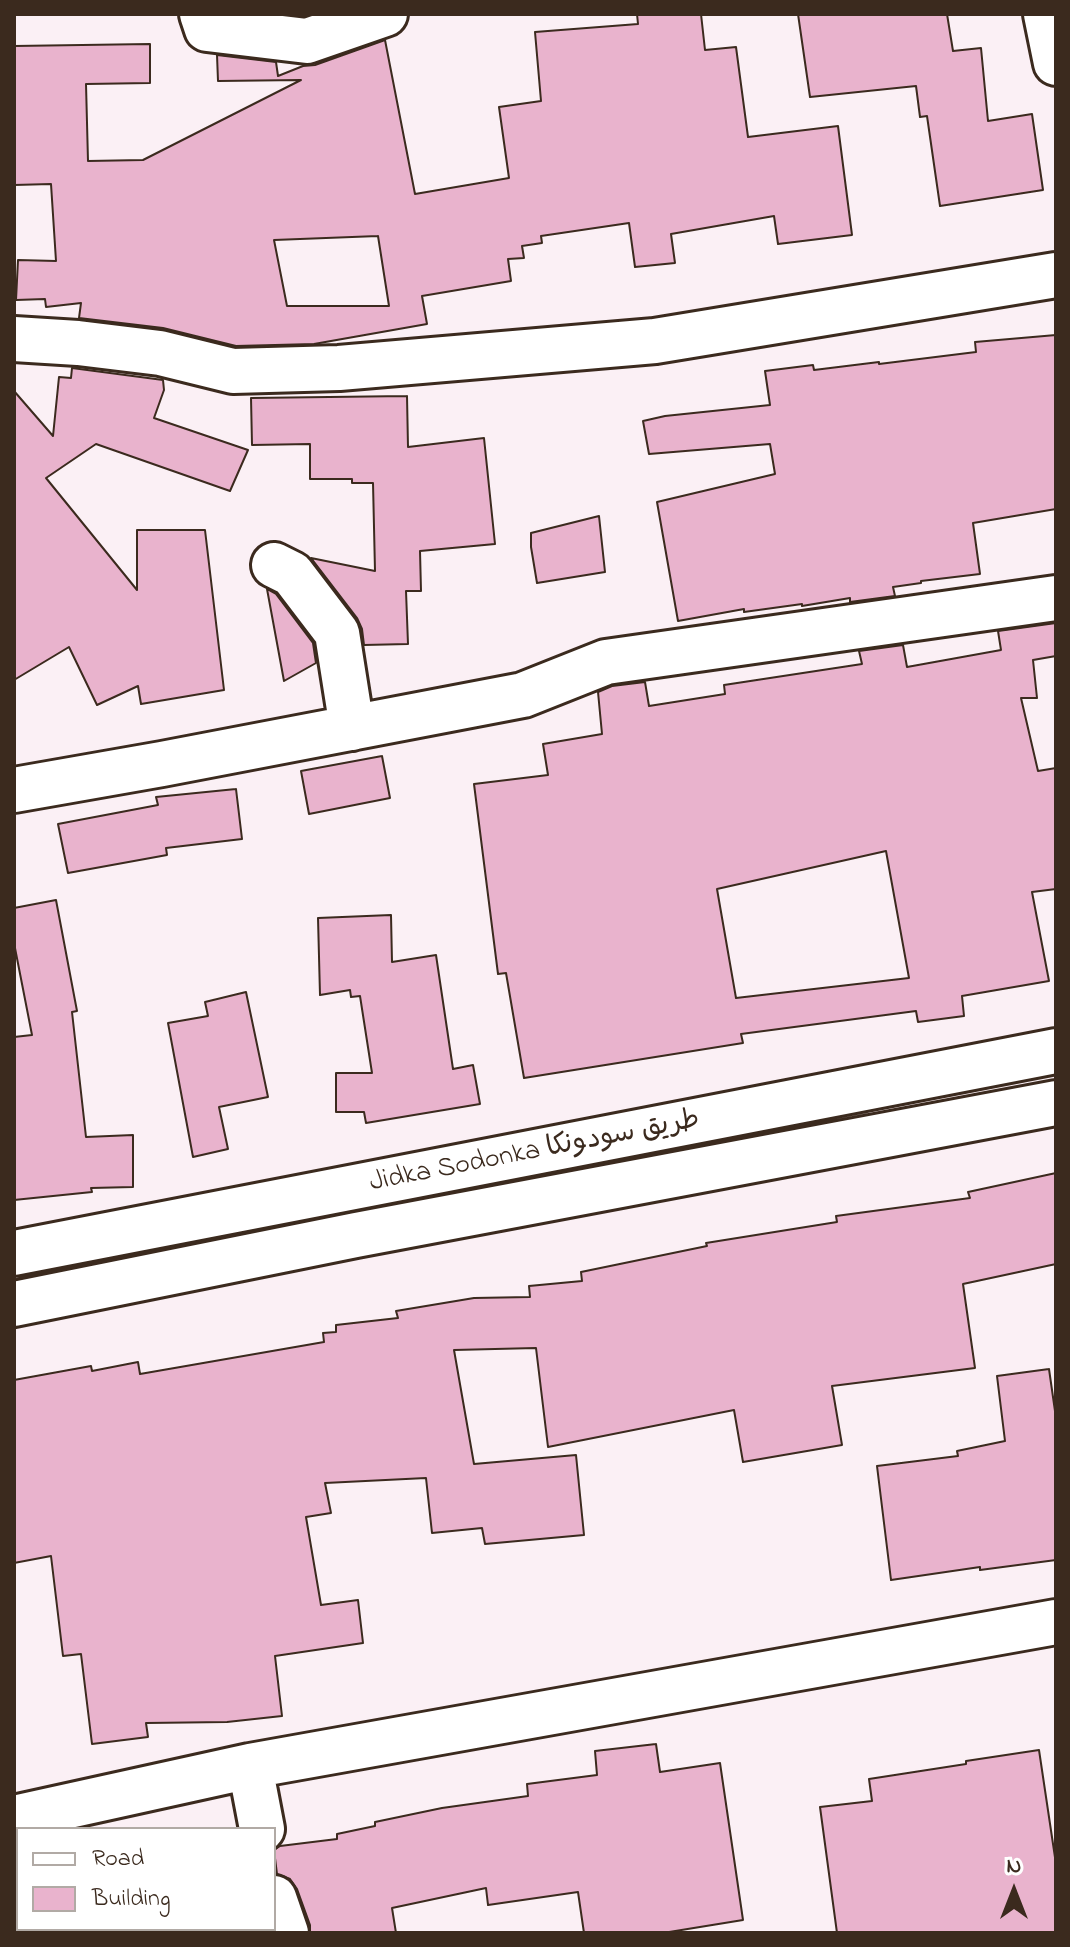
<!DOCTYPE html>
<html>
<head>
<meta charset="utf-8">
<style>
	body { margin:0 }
	#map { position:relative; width:1070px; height:1947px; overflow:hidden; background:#fbf0f5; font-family:"Indie Flower",sans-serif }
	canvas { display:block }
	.frame { position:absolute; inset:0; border:16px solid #3b2a1e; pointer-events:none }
	.legend { position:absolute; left:16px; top:1827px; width:260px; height:104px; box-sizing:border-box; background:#fff; border:2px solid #b1aaa5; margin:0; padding:10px 14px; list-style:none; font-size:24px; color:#3b2a1e }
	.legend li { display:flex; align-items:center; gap:16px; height:40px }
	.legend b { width:40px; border:2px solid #b1aaa5 }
	.north { position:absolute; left:974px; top:1851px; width:80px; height:80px; -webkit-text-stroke:6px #fff; paint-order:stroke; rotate:0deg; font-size:22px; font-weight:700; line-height:32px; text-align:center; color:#3b2a1e }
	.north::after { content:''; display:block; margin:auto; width:28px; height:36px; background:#3b2a1e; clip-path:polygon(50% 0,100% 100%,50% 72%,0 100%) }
</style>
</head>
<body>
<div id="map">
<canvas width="1070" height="1947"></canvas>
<div class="frame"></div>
<ul class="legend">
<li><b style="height:10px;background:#fff"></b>Road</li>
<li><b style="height:22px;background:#e9b3cd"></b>Building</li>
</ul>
<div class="north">N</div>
</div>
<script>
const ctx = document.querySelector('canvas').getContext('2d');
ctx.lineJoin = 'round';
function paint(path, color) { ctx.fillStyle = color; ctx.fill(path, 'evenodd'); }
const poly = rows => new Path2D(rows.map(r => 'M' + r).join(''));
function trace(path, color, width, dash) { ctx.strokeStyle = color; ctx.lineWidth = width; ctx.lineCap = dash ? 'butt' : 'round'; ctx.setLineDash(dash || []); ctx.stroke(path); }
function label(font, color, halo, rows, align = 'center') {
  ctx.font = font + ' "Indie Flower","Playpen Sans Arabic",sans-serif'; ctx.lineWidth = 8; ctx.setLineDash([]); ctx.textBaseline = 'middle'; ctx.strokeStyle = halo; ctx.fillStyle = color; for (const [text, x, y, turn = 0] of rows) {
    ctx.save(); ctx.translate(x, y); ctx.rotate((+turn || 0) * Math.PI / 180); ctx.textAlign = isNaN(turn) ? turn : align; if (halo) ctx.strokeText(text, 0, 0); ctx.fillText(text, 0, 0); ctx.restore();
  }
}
const building = poly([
	[637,14,701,14,705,50,736,47,748,137,838,126,852,235,778,244,774,216,671,234,675,263,635,267,629,223,541,236,542,243,522,246,524,258,508,259,511,281,422,296,427,324,314,344,236,346,163,328,79,318,81,303,46,307,45,299,16,300,18,260,56,261,51,184,14,185,14,46,150,44,150,83,86,84,88,161,143,160,301,80,218,81,217,55,276,62,278,76,303,66,315,65,385,40,415,194,509,178,499,107,541,101,535,32,638,24,637,14],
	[378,236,389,306,287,306,274,240,378,236],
	[798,14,947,14,953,51,981,48,988,121,1032,114,1043,190,940,206,927,116,920,117,916,86,810,97,798,14],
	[1056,335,1056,509,973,523,980,574,921,581,921,583,893,587,895,596,850,602,850,598,802,606,802,604,744,612,744,609,678,621,657,502,775,474,770,444,649,454,643,421,665,416,770,405,765,371,813,365,814,370,879,362,879,364,976,352,975,342,1056,335],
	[72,368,163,380,164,390,154,418,248,450,230,491,96,444,46,478,137,590,137,530,205,530,224,690,141,704,138,686,97,705,69,647,14,680,14,391,53,436,59,377,71,378,72,368],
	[407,396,408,447,484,438,495,544,420,551,421,591,406,591,408,644,364,645,362,629,357,618,311,558,375,571,373,483,352,483,352,479,310,479,310,444,252,445,251,398,407,396],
	[599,516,605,572,537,583,531,547,531,533,599,516],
	[267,589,276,594,313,643,316,663,284,681,267,589],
	[1056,623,1056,656,1033,660,1037,698,1021,698,1038,771,1056,768,1056,889,1032,892,1049,981,962,996,964,1016,918,1022,916,1011,741,1034,743,1043,524,1078,506,973,498,974,474,784,548,775,543,744,602,734,598,692,612,686,645,682,649,706,725,694,724,685,862,664,859,651,903,645,907,667,1001,650,998,631,1056,623],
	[886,851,909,978,736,998,717,889,886,851],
	[382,756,390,798,309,814,301,771,382,756],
	[236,789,242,839,166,848,167,855,68,873,58,824,158,805,156,797,236,789],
	[56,900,77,1011,72,1012,86,1137,133,1135,133,1187,91,1188,92,1192,14,1200,14,1037,32,1035,14,943,14,908,56,900],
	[391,915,392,962,436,955,453,1069,473,1065,480,1104,366,1123,364,1112,336,1112,336,1073,372,1073,360,996,351,997,350,990,320,995,318,918,391,915],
	[246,992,268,1097,219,1107,228,1149,193,1157,168,1023,208,1016,205,1002,246,992],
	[1056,1173,1056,1264,963,1284,975,1368,832,1386,842,1445,743,1462,734,1410,548,1447,536,1348,454,1350,474,1464,576,1455,584,1535,485,1544,482,1528,432,1533,426,1478,325,1483,331,1513,306,1517,321,1605,358,1600,363,1643,275,1656,282,1716,227,1722,146,1723,148,1737,92,1744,81,1654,63,1656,51,1556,14,1563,14,1380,91,1366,92,1371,138,1362,140,1374,324,1342,323,1333,336,1332,336,1325,398,1318,396,1311,474,1298,530,1297,529,1286,582,1281,581,1272,707,1246,706,1243,837,1222,836,1216,970,1198,968,1192,1056,1173],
	[1049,1369,1056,1418,1056,1560,980,1570,980,1567,891,1580,877,1466,958,1456,957,1451,1005,1441,997,1376,1049,1369],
	[656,1744,660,1772,720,1763,743,1920,663,1933,584,1933,578,1892,488,1905,486,1888,392,1908,396,1933,310,1933,310,1925,297,1889,290,1879,277,1874,274,1850,280,1846,337,1839,337,1834,375,1826,375,1822,442,1808,528,1796,527,1784,597,1775,595,1751,656,1744],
	[1039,1750,1056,1864,1056,1933,837,1933,820,1807,872,1801,869,1779,966,1764,966,1761,1039,1750]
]);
paint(building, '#e9b3cd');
trace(building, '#3b2a1e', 2);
const minor = poly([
	[202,14,207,29,307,41,385,14],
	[1046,14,1056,63],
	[14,339,78,343,160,353,233,371,339,368,655,341,1056,275],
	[274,565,292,574,337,633,352,728],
	[14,790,162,764,523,695,606,662,1056,598],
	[250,1766,262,1829],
	[14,1818,250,1766,1056,1622],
	[274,1898,286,1933]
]);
const major = poly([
	[14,1253,1056,1051],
	[14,1304,356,1235,1056,1103]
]);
trace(minor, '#3b2a1e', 50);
trace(major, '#3b2a1e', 50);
trace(minor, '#fff', 44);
trace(major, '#fff', 44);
label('28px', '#3b2a1e', '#fff', [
	["Jidka Sodonka طريق سودونكا",535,1153,-11]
]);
</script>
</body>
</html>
